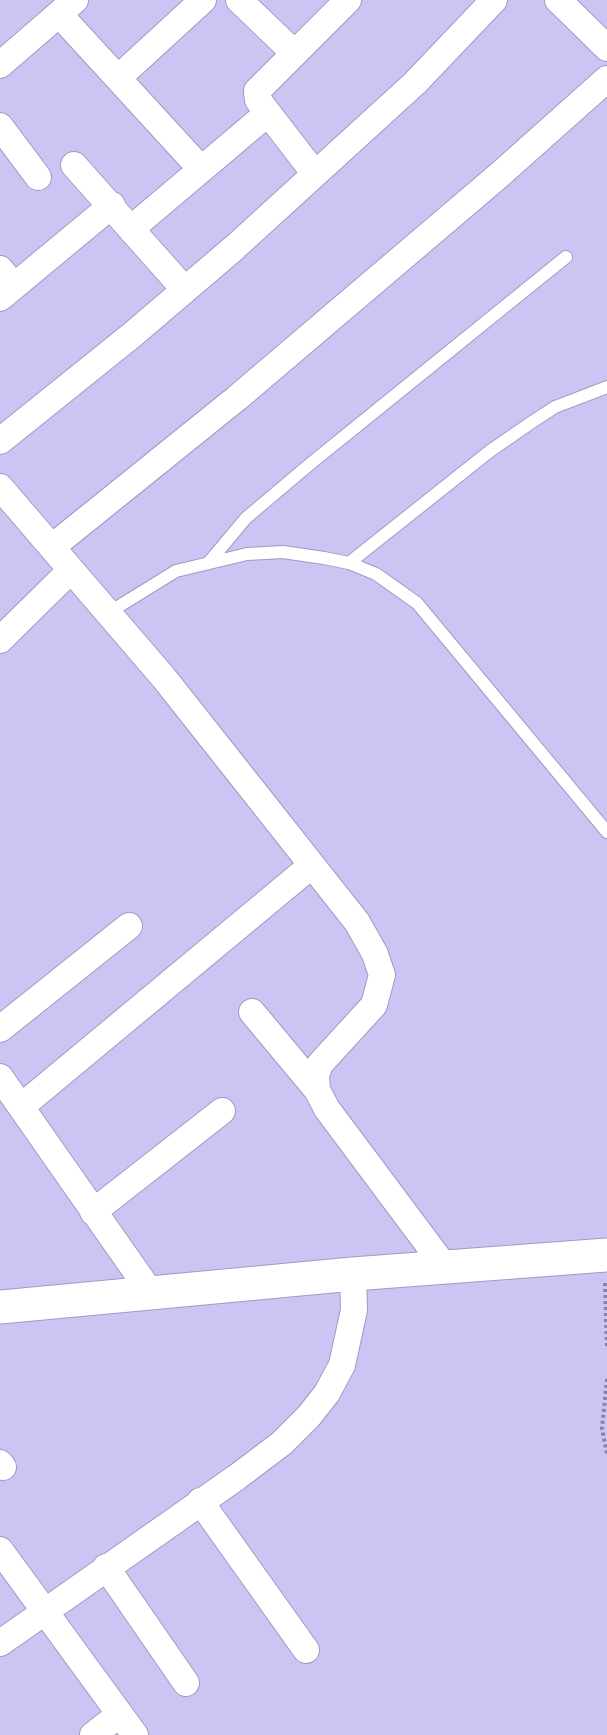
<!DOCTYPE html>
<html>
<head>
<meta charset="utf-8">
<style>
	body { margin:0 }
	canvas { display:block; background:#cbc5f4 }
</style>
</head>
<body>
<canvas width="607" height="1735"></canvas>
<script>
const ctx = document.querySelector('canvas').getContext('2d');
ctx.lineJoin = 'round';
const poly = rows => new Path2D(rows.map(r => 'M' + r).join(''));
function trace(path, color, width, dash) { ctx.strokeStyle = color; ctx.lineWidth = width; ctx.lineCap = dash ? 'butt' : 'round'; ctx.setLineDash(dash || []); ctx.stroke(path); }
const service = poly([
	[210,561,246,518,310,464,566,257],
	[349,563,490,451,532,422,555,407,607,387],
	[108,613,176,571,247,554,283,552,324,558,349,563,376,574,417,603,607,832]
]);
const minor = poly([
	[239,0,287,46,292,55],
	[558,0,607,48],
	[59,14,201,169],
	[0,65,75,0],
	[118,78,203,0],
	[0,126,38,177],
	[74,165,185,290],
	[315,174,258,100,257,91,348,0],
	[132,228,268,113],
	[0,269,14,286],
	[0,298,112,205],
	[0,441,132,335,234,248,415,83,494,0],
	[0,487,164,678,357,922,375,954,382,975,374,1005,320,1064,316,1075,317,1090,327,1109,445,1267],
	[52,547,237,398,497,177,607,79],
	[0,640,71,570],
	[252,1012,317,1090],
	[0,1029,129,926],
	[0,1077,151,1293],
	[22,1106,312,865],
	[93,1212,222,1111],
	[0,1463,3,1467],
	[200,1501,306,1650],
	[0,1550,135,1735],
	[106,1567,186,1683],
	[0,1643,237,1477,282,1443,309,1416,327,1393,342,1365,354,1310,353,1274],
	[93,1735,120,1714]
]);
const secondary = poly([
	[0,1307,353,1274,607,1255]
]);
trace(service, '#a09ac7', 14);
trace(minor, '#a09ac7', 28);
trace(secondary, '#a09ac7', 35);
trace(poly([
	[605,1283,607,1348],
	[607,1379,602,1428,607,1454]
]), '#8783a6', 4, [3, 3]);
trace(service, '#fff', 12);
trace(minor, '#fff', 26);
trace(secondary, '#fff', 33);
</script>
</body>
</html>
